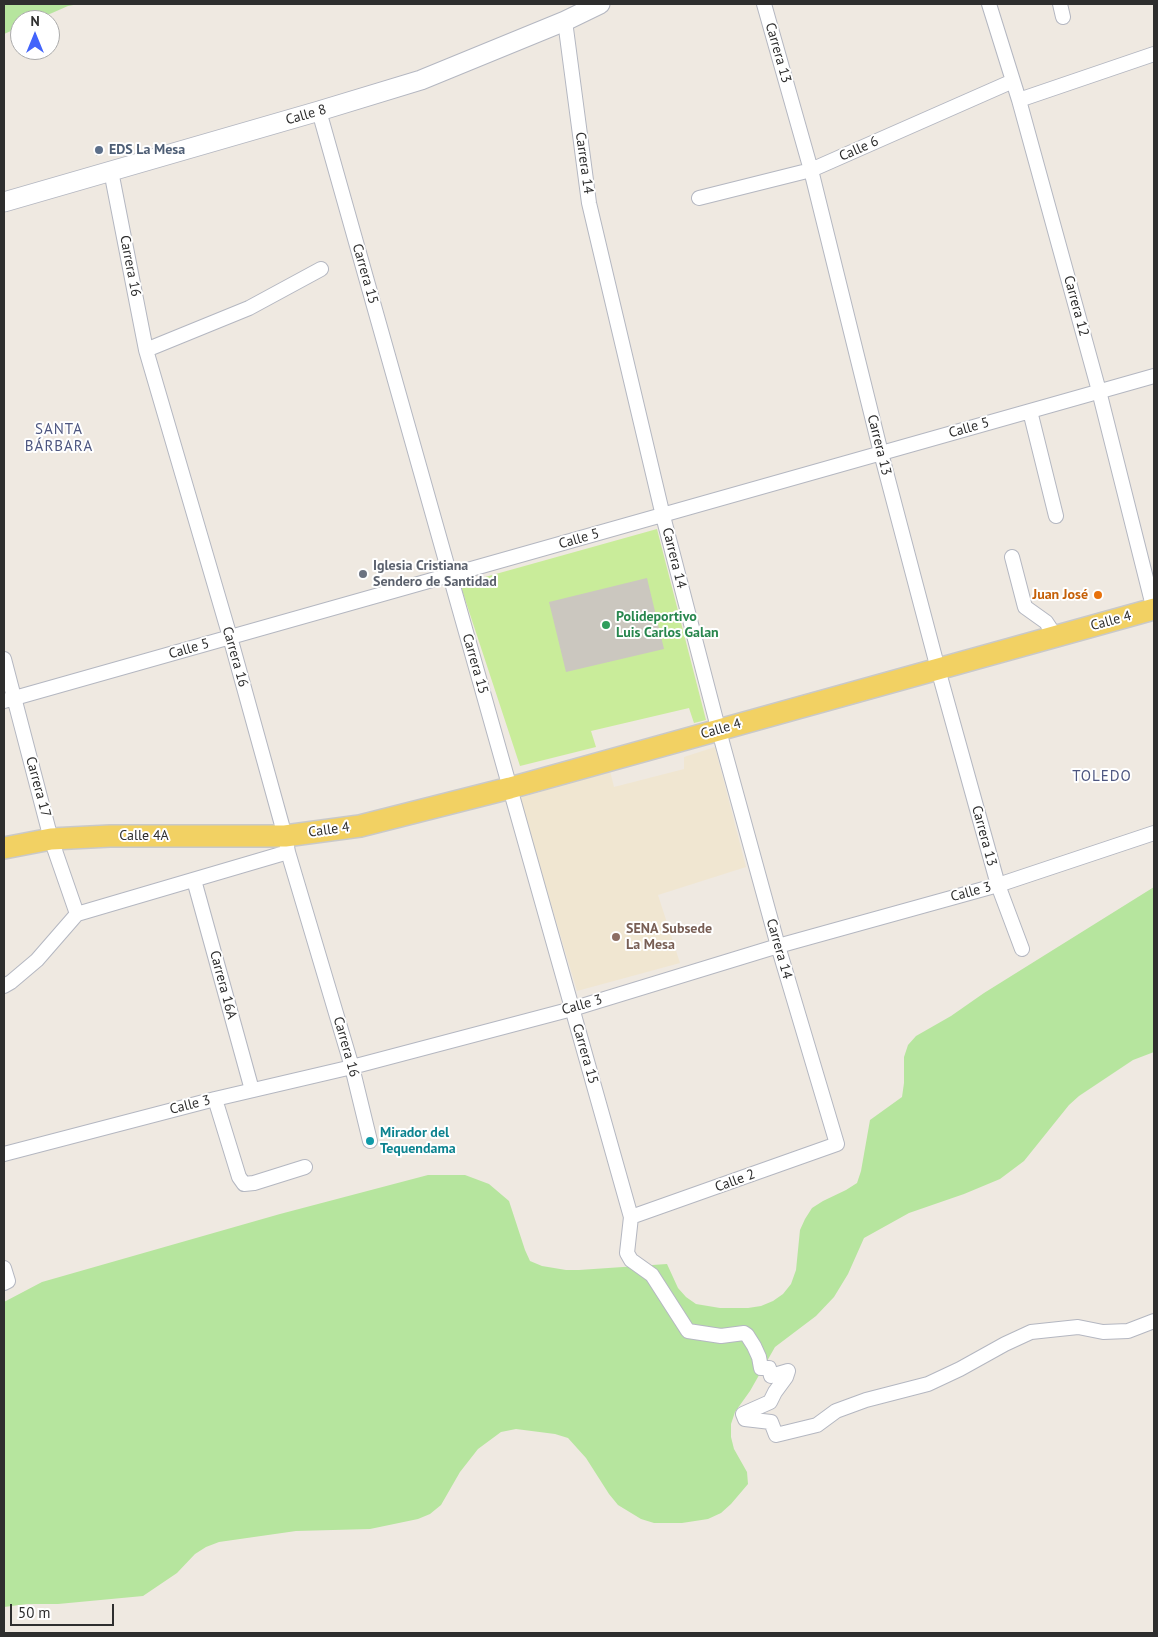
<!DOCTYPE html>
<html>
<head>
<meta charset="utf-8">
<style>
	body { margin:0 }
	#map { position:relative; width:1158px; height:1637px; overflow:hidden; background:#efe9e1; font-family:"PT Sans",sans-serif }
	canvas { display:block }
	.frame { position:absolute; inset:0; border:5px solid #2e2e2e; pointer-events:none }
	.north { position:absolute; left:10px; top:10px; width:50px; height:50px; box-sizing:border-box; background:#fff; border:1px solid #ababab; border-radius:50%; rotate:0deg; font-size:14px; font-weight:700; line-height:20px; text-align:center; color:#2e2e2e }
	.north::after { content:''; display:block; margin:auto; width:18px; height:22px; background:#4264fb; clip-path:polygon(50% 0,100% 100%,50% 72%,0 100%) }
	.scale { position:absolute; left:10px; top:1604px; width:104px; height:22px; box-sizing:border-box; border:2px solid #2e2e2e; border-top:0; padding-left:6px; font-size:15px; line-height:18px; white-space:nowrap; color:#2e2e2e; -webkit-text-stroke:4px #fff; paint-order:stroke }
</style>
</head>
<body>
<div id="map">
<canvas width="1158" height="1637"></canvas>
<div class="frame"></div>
<div class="north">N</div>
<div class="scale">50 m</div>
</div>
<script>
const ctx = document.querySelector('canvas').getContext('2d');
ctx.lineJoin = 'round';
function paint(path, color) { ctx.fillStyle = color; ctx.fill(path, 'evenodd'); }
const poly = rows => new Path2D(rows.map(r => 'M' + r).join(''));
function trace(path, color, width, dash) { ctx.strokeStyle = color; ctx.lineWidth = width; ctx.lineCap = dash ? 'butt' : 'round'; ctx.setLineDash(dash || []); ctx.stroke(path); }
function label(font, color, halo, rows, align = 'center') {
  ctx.font = font + ' "PT Sans",sans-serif'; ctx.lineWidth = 4; ctx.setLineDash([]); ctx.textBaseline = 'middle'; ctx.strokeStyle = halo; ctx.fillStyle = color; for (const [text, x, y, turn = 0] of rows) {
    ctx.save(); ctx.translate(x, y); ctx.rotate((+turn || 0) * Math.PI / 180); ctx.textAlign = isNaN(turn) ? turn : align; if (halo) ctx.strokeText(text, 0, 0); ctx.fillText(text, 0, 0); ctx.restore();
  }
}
paint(poly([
	[715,747,746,867,658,895,680,963,577,991,519,798,610,771,614,787,684,769,684,757]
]), '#f0e6d1');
paint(poly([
	[4,4,79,4,68,6,36,20,20,20,20,27,4,34],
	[1154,887,1154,1052,1133,1060,1079,1096,1069,1105,1024,1161,1000,1179,964,1194,909,1213,864,1238,848,1274,834,1297,816,1316,775,1347,750,1391,735,1412,731,1424,731,1437,734,1449,747,1472,748,1484,731,1504,721,1513,708,1519,682,1523,654,1523,641,1519,618,1505,609,1494,586,1458,568,1438,555,1434,516,1429,501,1432,478,1449,460,1472,441,1505,430,1514,418,1519,370,1529,296,1531,219,1542,206,1547,195,1554,177,1573,143,1596,58,1604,27,1604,4,1607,4,1302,42,1282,280,1214,428,1175,465,1175,489,1184,509,1201,525,1250,530,1261,542,1266,566,1270,579,1270,667,1264,678,1288,686,1297,696,1304,720,1308,748,1308,761,1306,773,1301,783,1294,791,1284,796,1270,800,1230,805,1219,812,1208,823,1201,846,1190,857,1183,861,1171,870,1120,902,1097,904,1083,904,1057,908,1045,916,1036,951,1016,984,993]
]), '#b6e59e');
paint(poly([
	[657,529,706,720,694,723,689,708,591,731,596,747,520,766,460,584]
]), '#c9ec9a');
paint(poly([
	[97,146,102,146,101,156,96,156],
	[647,578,664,649,566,672,549,602]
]), '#cbc7bf');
const minor = poly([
	[764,4,811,170,881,453,938,669,998,885,1022,949],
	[989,4,1019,100,1099,391,1154,610],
	[1060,4,1063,17],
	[565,21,589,203,663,516,716,720,778,946,837,1144,631,1217],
	[1019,100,1154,54],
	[319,111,631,1217,627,1253,631,1260,652,1275,688,1331,721,1336,744,1333,747,1335,754,1346,759,1357,761,1368,769,1368,771,1376,788,1371,786,1377,775,1392,770,1402,743,1414,745,1419,771,1422,776,1435,817,1425,836,1411,866,1400,928,1384,960,1369,1005,1344,1031,1332,1078,1327,1103,1332,1128,1331,1154,1321],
	[111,171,146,350,230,637,285,836,288,852,352,1067,370,1141],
	[699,198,811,170,1013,81],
	[146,350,249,308,321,269],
	[1030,411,1056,516],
	[1012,557,1025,607,1046,622,1056,637],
	[4,659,51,839,77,914],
	[4,701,1154,376],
	[194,880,252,1090],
	[4,986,11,982,37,960,77,914,288,852],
	[215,1099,239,1177,244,1184,254,1183,305,1167],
	[4,1154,215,1099,352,1067,572,1009,778,946,998,885,1154,833],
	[4,1268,8,1281,4,1283]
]);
const secondary = poly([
	[4,202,319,111,421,80,565,21,600,4]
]);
const primary = poly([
	[4,848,51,839,110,836,285,836,360,826,510,788,1154,609]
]);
trace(minor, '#b4b7c1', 16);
trace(secondary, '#b4b7c1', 21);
trace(primary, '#c9c9c9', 24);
trace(minor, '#fff', 14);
trace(secondary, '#fff', 19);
trace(primary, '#f2d163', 21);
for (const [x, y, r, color] of [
	[99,150,5,"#5c6f8a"],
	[363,574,5,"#6b7280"],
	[1098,595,5,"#e8710a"],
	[606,625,5,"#2e9e5b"],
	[616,937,5,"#8d6e63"],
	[370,1141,5,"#0f9aa8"]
]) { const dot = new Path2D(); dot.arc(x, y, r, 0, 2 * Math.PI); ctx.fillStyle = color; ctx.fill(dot); trace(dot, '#fff', 2); }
label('14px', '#2e2e2e', '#fff', [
	["Carrera 13",778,53,74],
	["Calle 8",306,115,-16],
	["Calle 6",859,149,-24],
	["Carrera 14",584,163,82],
	["Carrera 16",130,266,79],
	["Carrera 15",365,274,74],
	["Carrera 12",1076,306,75],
	["Calle 5",969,428,-16],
	["Carrera 13",879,445,76],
	["Calle 5",579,539,-16],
	["Carrera 14",674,558,76],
	["Calle 4",1111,621,-15],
	["Calle 5",189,649,-16],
	["Carrera 16",235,657,74],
	["Carrera 15",475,664,74],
	["Calle 4",721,729,-16],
	["Carrera 17",38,787,75],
	["Calle 4",329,830,-8],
	["Calle 4A",144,836],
	["Carrera 13",984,836,75],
	["Calle 3",971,892,-15],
	["Carrera 14",779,949,74],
	["Carrera 16A",223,985,75],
	["Calle 3",582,1005,-16],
	["Carrera 16",346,1047,74],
	["Carrera 15",585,1054,74],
	["Calle 3",190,1105,-14],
	["Calle 2",735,1181,-20]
]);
label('bold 14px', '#4e5e75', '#fff', [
	["EDS La Mesa",109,150]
], 'left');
label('bold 14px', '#5b616d', '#fff', [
	["Iglesia Cristiana",373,566],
	["Sendero de Santidad",373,582]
], 'left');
label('bold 14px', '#c56008', '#fff', [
	["Juan José",1088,595]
], 'right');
label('bold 14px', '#27864d', '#fff', [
	["Polideportivo",616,617],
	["Luis Carlos Galan",616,633]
], 'left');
label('bold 14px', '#785e54', '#fff', [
	["SENA Subsede",626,929],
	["La Mesa",626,945]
], 'left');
label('bold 14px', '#0d838f', '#fff', [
	["Mirador del",380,1133],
	["Tequendama",380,1149]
], 'left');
ctx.letterSpacing = '1px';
label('15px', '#4d5680', '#fff', [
	["SANTA",59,430],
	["BÁRBARA",59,447],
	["TOLEDO",1102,777]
]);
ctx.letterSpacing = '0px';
</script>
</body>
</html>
